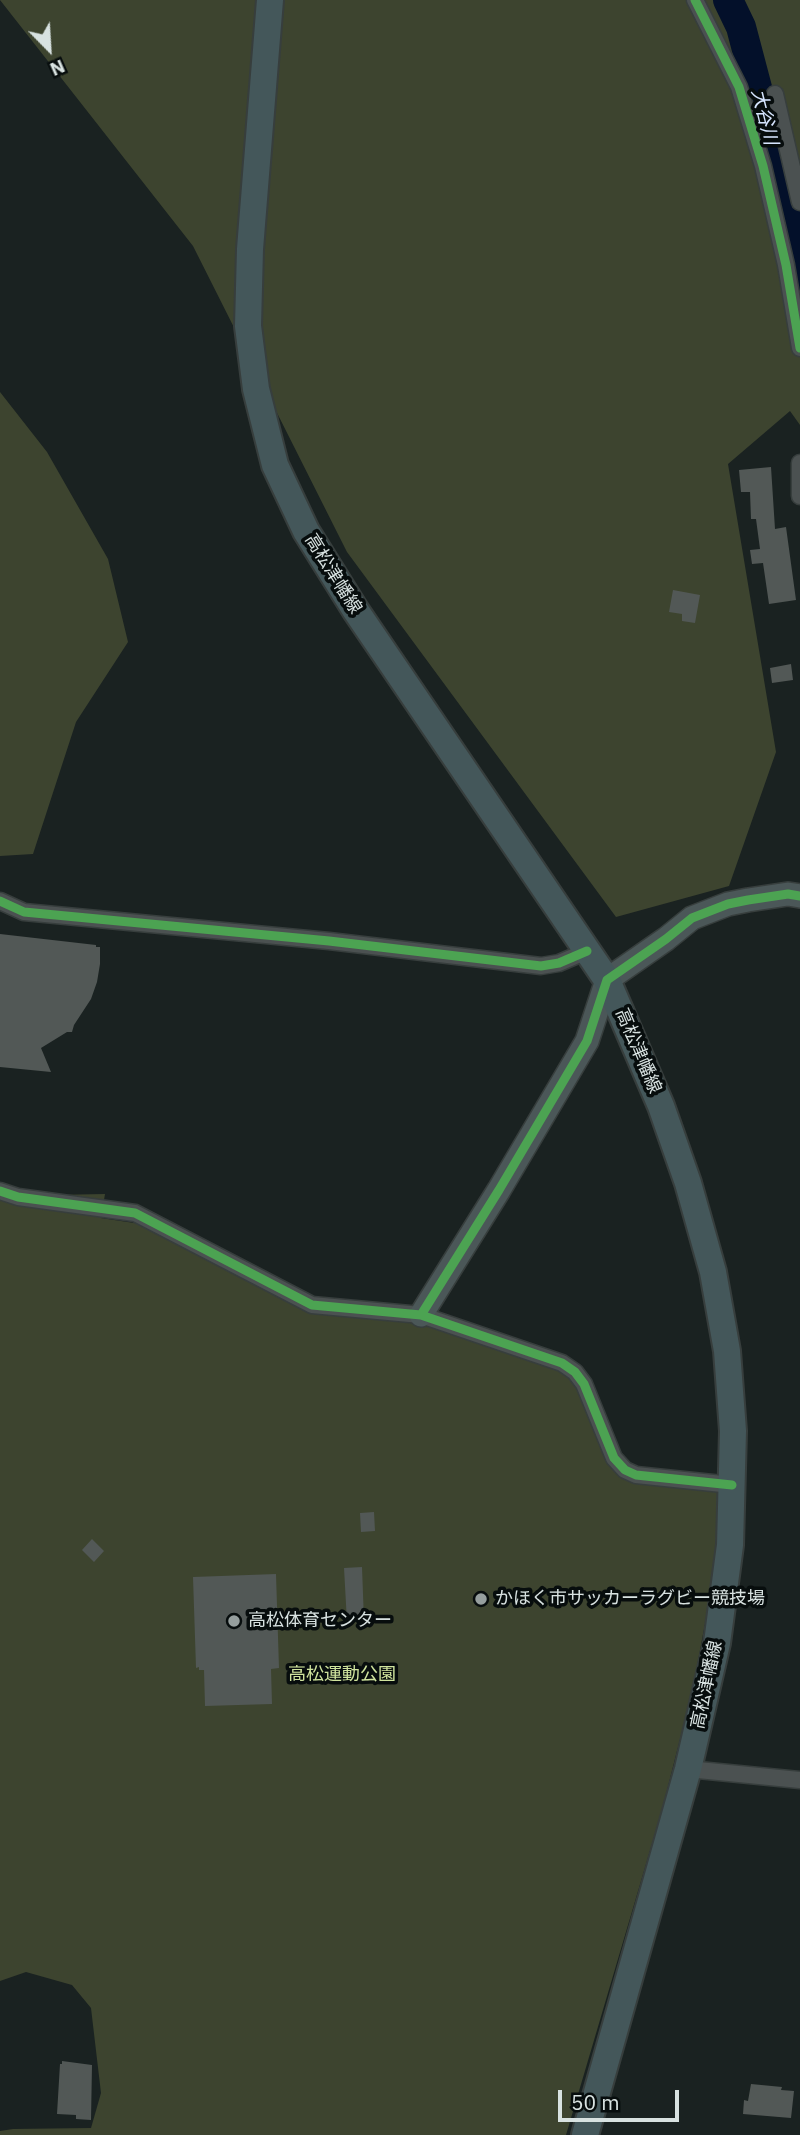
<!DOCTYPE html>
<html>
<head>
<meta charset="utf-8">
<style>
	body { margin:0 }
	#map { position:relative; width:800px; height:2135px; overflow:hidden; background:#1a2221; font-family:"IBM Plex Sans",sans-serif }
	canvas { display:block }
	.north { position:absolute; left:14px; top:14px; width:70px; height:70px; -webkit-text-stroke:5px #070d0d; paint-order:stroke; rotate:156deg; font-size:19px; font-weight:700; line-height:28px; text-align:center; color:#d8e2e1 }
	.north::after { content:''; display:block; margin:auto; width:24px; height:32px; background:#d8e2e1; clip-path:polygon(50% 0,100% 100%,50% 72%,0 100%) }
	.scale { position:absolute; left:558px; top:2090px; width:121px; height:32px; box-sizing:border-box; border:4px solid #d8e2e1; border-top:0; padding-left:9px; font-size:21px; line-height:24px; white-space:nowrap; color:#d8e2e1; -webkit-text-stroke:5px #070d0d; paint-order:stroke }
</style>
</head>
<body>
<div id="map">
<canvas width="800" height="2135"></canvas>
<div class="north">N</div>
<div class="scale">50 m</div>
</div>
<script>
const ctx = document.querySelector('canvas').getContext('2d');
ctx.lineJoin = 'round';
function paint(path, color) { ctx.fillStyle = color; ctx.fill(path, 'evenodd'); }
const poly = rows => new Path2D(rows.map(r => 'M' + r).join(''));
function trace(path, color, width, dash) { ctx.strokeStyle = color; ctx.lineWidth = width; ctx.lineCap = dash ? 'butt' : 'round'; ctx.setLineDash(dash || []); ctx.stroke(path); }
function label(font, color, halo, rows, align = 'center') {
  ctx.font = font + ' "IBM Plex Sans","Noto Sans JP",sans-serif'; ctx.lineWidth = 7; ctx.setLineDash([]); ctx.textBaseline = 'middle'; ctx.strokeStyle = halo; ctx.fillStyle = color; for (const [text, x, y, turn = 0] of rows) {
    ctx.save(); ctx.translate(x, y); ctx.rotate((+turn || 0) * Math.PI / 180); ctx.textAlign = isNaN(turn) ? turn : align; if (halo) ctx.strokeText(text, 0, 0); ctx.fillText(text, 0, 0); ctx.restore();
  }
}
paint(poly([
	[0,0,800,0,800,425,790,411,728,464,776,752,729,886,616,917,347,552,193,246],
	[0,392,47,452,108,559,128,642,76,722,33,854,0,856],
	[105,1194,101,1218,141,1224,309,1311,406,1317,572,1375,613,1467,629,1481,720,1487,713,1582,692,1692,662,1810,566,2135,0,2135,0,2131,13,2129,91,2128,101,2093,91,2008,72,1985,26,1972,0,1981,0,1196]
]), '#3d442f');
trace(poly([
	[728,0,741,27,770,137,800,278]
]), '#03102a', 30);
paint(poly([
	[771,467,775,529,786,527,796,600,769,604,763,563,752,564,750,550,760,549,756,519,751,519,750,492,741,492,739,470],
	[673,590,700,595,695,623,682,621,682,614,669,612],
	[791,664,793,680,772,683,770,668],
	[0,934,96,945,96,947,100,947,100,964,97,982,91,999,74,1025,72,1032,67,1032,41,1048,51,1072,0,1067],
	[374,1512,375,1531,361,1532,360,1513],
	[92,1539,104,1551,94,1562,82,1550],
	[362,1567,364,1621,347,1622,344,1568],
	[276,1574,279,1668,271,1669,272,1704,205,1706,204,1670,199,1670,199,1667,196,1668,193,1577],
	[62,2061,92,2065,91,2120,76,2119,76,2115,57,2114,60,2064,62,2064],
	[751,2084,782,2087,781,2090,794,2091,791,2118,743,2114,744,2100,748,2101]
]), '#525856');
const street = poly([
	[695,0,739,87,763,166,786,265,800,348],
	[775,94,800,202],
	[800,463,800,496],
	[0,901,24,912,329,941,541,966,559,963,587,951],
	[0,1191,18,1197,135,1213,312,1305,421,1315,562,1363,575,1372,584,1384,614,1458,625,1470,636,1475,732,1485],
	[688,1769,800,1780]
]);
const secondary = poly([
	[421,1315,499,1190,587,1041,607,980,666,939,692,918,728,904,748,900,788,894,800,896]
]);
const primary = poly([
	[270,0,250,249,248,326,256,389,275,465,306,531,356,611,607,980,661,1106,688,1183,713,1272,727,1351,733,1431,730,1545,717,1643,688,1769,585,2135]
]);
trace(street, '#373e3d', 19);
trace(secondary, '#373e3d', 26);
trace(primary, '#373e3d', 30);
trace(street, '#4b5151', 16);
trace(secondary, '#4b5758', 23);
trace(primary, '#44575a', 26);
trace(poly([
	[695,0,739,87,763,166,786,265,800,348],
	[0,901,24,912,329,941,541,966,559,963,587,951],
	[0,1191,18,1197,135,1213,312,1305,421,1315,562,1363,575,1372,584,1384,614,1458,625,1470,636,1475,732,1485],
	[421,1315,499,1190,587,1041,607,980,666,939,692,918,728,904,748,900,788,894,800,896]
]), '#4ca352', 9);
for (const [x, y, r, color] of [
	[481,1599,7,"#969f9e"],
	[234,1621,7,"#969f9e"]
]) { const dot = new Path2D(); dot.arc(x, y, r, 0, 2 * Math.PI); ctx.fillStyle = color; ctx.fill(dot); trace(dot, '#070d0d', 2.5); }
label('18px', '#d8e2e1', '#070d0d', [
	["高松津幡線",333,574,58],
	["高松津幡線",638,1051,67],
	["高松津幡線",707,1685,-78]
]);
label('18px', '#d8e2e1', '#070d0d', [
	["かほく市サッカーラグビー競技場",495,1599],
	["高松体育センター",248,1621]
], 'left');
label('18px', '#d0e49e', '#070d0d', [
	["高松運動公園",342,1675]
]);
label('italic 19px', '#d6e5fe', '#070d0d', [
	["大谷川",764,117,76]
]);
</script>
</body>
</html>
